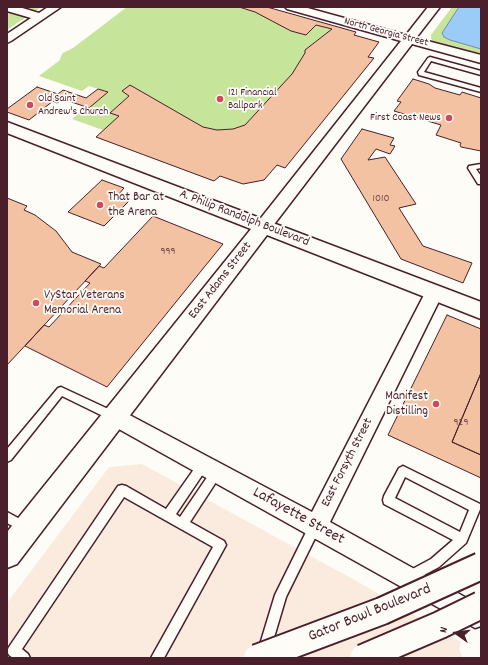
<!DOCTYPE html>
<html>
<head>
<meta charset="utf-8">
<style>
	body { margin:0 }
	#map { position:relative; width:488px; height:665px; overflow:hidden; background:#fdfcf7; font-family:Dekko,sans-serif }
	canvas { display:block }
	.frame { position:absolute; inset:0; border:8px solid #4a1f2b; pointer-events:none }
	.north { position:absolute; left:436px; top:613px; width:40px; height:40px; -webkit-text-stroke:3px #fdfcf7; paint-order:stroke; rotate:284deg; font-size:11px; font-weight:700; line-height:16px; text-align:center; color:#4a1f2b }
	.north::after { content:''; display:block; margin:auto; width:14px; height:18px; background:#4a1f2b; clip-path:polygon(50% 0,100% 100%,50% 72%,0 100%) }
</style>
</head>
<body>
<div id="map">
<canvas width="488" height="665"></canvas>
<div class="frame"></div>
<div class="north">N</div>
</div>
<script>
const ctx = document.querySelector('canvas').getContext('2d');
ctx.lineJoin = 'round';
function paint(path, color) { ctx.fillStyle = color; ctx.fill(path, 'evenodd'); }
const poly = rows => new Path2D(rows.map(r => 'M' + r).join(''));
function trace(path, color, width, dash) { ctx.strokeStyle = color; ctx.lineWidth = width; ctx.lineCap = dash ? 'butt' : 'round'; ctx.setLineDash(dash || []); ctx.stroke(path); }
function label(font, color, halo, rows, align = 'center') {
  ctx.font = font + ' Dekko,sans-serif'; ctx.lineWidth = 3.5; ctx.setLineDash([]); ctx.textBaseline = 'middle'; ctx.strokeStyle = halo; ctx.fillStyle = color; for (const [text, x, y, turn = 0] of rows) {
    ctx.save(); ctx.translate(x, y); ctx.rotate((+turn || 0) * Math.PI / 180); ctx.textAlign = isNaN(turn) ? turn : align; if (halo) ctx.strokeText(text, 0, 0); ctx.fillText(text, 0, 0); ctx.restore();
  }
}
paint(poly([
	[142,464,360,583,461,642,459,649,463,658,7,658,7,603,109,467]
]), '#faebde');
paint(poly([
	[7,7,41,7,7,30],
	[127,7,267,7,356,32,354,35,379,42,368,56,374,58,285,168,277,165,264,180,243,184,220,176,214,181,96,137,103,130,72,119,107,92,89,86,82,91,39,76,60,60,61,56,63,53,73,48],
	[452,7,459,7,442,34,444,37,450,40,481,49,481,55,431,42,432,40,431,38,431,35]
]), '#c7e49b');
const water = poly([
	[459,7,481,7,481,49,450,40,444,37,442,33,459,7]
]);
paint(water, '#9accf7');
trace(water, '#7a87a5', 1);
const building = poly([
	[239,7,267,7,356,32,354,35,379,42,368,57,374,58,285,168,277,165,264,180,243,184,220,176,214,181,96,137,119,116,110,113,129,96,122,91,130,85,203,127,217,130,233,129,245,125,292,74,305,53,305,50,332,29,316,25,306,35,291,31,255,12,239,7],
	[413,79,429,84,435,88,460,95,462,92,481,98,481,151,461,147,460,145,461,143,436,135,441,125,394,111,401,102,397,101,413,79],
	[37,87,58,94,63,90,86,98,98,89,108,92,89,108,63,99,57,103,53,101,29,120,7,112,7,109,37,87],
	[362,129,394,138,390,145,395,146,390,154,376,149,368,160,385,157,416,204,399,208,423,246,472,263,463,283,401,259,341,159,362,129],
	[102,180,124,188,119,194,131,199,104,226,68,212,102,180],
	[7,198,27,206,24,210,35,215,56,231,72,252,101,264,7,365,7,198],
	[153,216,223,244,107,387,25,346,44,325,49,327,90,283,85,281,99,266,104,268,153,216],
	[447,315,481,329,481,373,452,442,481,455,481,478,388,435,447,315],
	[481,373,481,455,452,442,481,373]
]);
paint(building, '#f2c2a2');
trace(building, '#4a1f2b', 1);
const lane = poly([
	[430,57,481,71,481,75,431,61,424,72,481,88,481,92,419,75,418,72,428,58,430,57],
	[481,164,481,168,476,169,481,176,481,184,478,184,468,168,469,166,481,164],
	[61,387,119,414,120,417,119,420,115,421,111,420,62,396,11,460,7,462,7,449,58,388,61,387],
	[203,460,207,462,208,465,207,468,176,514,180,517,212,470,216,468,220,470,221,473,220,476,190,522,224,541,226,545,164,658,151,658,213,547,124,497,22,649,28,654,30,658,13,658,9,655,7,651,9,647,118,486,122,485,126,486,166,509,199,462,203,460],
	[403,466,480,504,481,507,466,543,439,567,409,583,405,581,403,577,405,573,431,559,453,540,384,504,383,500,384,496,399,468,403,466],
	[405,477,469,510,460,532,395,498,405,477],
	[7,512,29,524,31,528,29,532,25,533,7,523,7,512],
	[315,521,319,522,321,526,286,597,270,651,268,655,264,657,260,655,258,651,275,595,311,522,315,521]
]);
const street = poly([
	[7,7,19,7,39,13,48,7,61,7,11,41,7,43,7,34,31,18,7,11,7,7],
	[285,7,304,7,406,35,428,7,440,7,416,38,481,55,481,63,412,44,269,231,263,232,257,231,255,227,257,223,401,41,287,9,285,7],
	[434,287,440,288,443,293,330,522,481,606,481,626,475,628,108,423,105,417,108,411,115,408,122,411,312,512,425,293,428,288,434,287]
]);
const secondary = poly([
	[7,122,481,302,481,319,267,235,17,564,7,568,7,532,251,229,7,133,7,122]
]);
trace(lane, '#4a1f2b', 3);
trace(street, '#4a1f2b', 3);
trace(secondary, '#4a1f2b', 3);
paint(lane, '#fdfcf7');
paint(street, '#fdfcf7');
paint(secondary, '#fdfcf7');
const secondaryBridge = poly([
	[257,658,382,611,481,566],
	[363,658,440,625,481,605]
]);
trace(secondaryBridge, '#4a1f2b', 30, []);
trace(secondaryBridge, '#fdfcf7', 26);
for (const [x, y, r, color] of [
	[220,99,4,"#d1495b"],
	[30,105,4,"#d1495b"],
	[449,118,4,"#d1495b"],
	[100,205,4,"#d1495b"],
	[36,303,4,"#d1495b"],
	[436,404,4,"#d1495b"]
]) { const dot = new Path2D(); dot.arc(x, y, r, 0, 2 * Math.PI); ctx.fillStyle = color; ctx.fill(dot); trace(dot, '#fdfcf7', 1.5); }
label('11px', '#4a1f2b', '#fdfcf7', [
	["North Georgia Street",386,33,15]
]);
label('11px', '#4a1f2b', '#fdfcf7', [
	["121 Financial",228,93],
	["Ballpark",228,106],
	["Old Saint",38,99],
	["Andrew's Church",38,112],
	["First Coast News",441,118,"right"]
], 'left');
label('11px', '#744849', null, [
	["1010",381,199],
	["999",168,252],
	["929",461,423]
]);
label('13px', '#4a1f2b', '#fdfcf7', [
	["That Bar at",108,198],
	["the Arena",108,213],
	["VyStar Veterans",44,296],
	["Memorial Arena",44,311],
	["Manifest",428,397,"right"],
	["Distilling",428,412,"right"]
], 'left');
label('13px', '#4a1f2b', '#fdfcf7', [
	["A. Philip Randolph Boulevard",244,219,21],
	["East Adams Street",221,281,-52],
	["East Forsyth Street",348,463,-63]
]);
label('16px', '#4a1f2b', '#fdfcf7', [
	["Lafayette Street",298,517,29],
	["Gator Bowl Boulevard",370,614,-22]
]);
</script>
</body>
</html>
